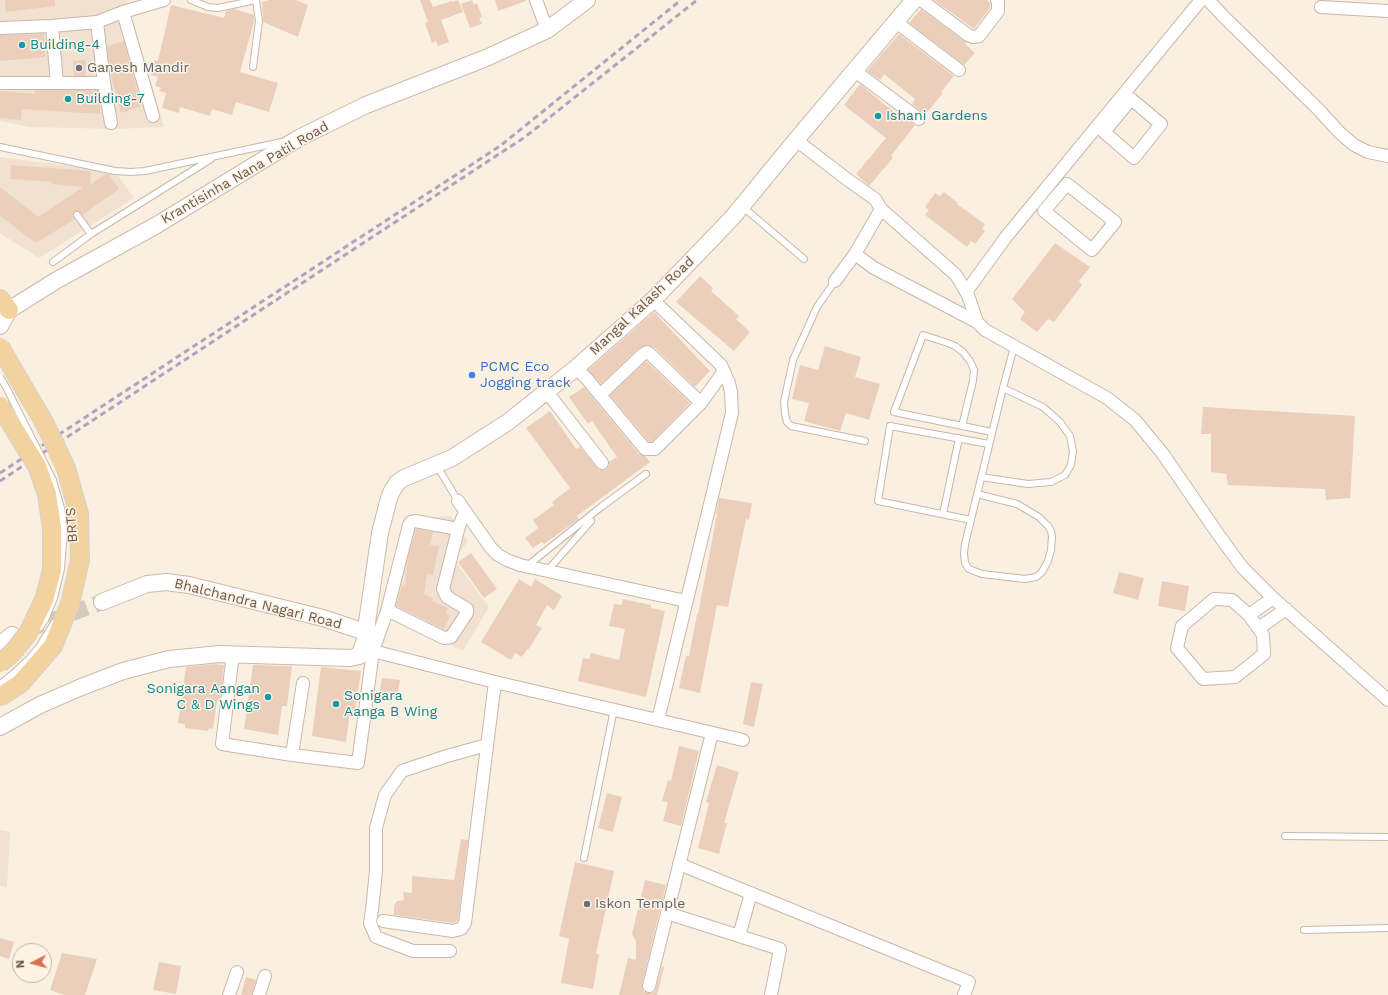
<!DOCTYPE html>
<html>
<head>
<meta charset="utf-8">
<style>
	body { margin:0 }
	#map { position:relative; width:1388px; height:995px; overflow:hidden; background:#f9f0e1; font-family:"Work Sans",sans-serif }
	canvas { display:block }
	.north { position:absolute; left:12px; top:943px; width:40px; height:40px; box-sizing:border-box; background:#fdf4e6; border:1px solid #c3b5a8; border-radius:50%; rotate:264deg; font-size:11px; font-weight:700; line-height:16px; text-align:center; color:#6d574b }
	.north::after { content:''; display:block; margin:auto; width:14px; height:18px; background:#d77052; clip-path:polygon(50% 0,100% 100%,50% 72%,0 100%) }
</style>
</head>
<body>
<div id="map">
<canvas width="1388" height="995"></canvas>
<div class="north">N</div>
</div>
<script>
const ctx = document.querySelector('canvas').getContext('2d');
ctx.lineJoin = 'round';
function paint(path, color) { ctx.fillStyle = color; ctx.fill(path, 'evenodd'); }
const poly = rows => new Path2D(rows.map(r => 'M' + r).join(''));
function trace(path, color, width, dash) { ctx.strokeStyle = color; ctx.lineWidth = width; ctx.lineCap = dash ? 'butt' : 'round'; ctx.setLineDash(dash || []); ctx.stroke(path); }
function label(font, color, halo, rows, align = 'center') {
  ctx.font = font + ' "Work Sans",sans-serif'; ctx.lineWidth = 3; ctx.setLineDash([]); ctx.textBaseline = 'middle'; ctx.strokeStyle = halo; ctx.fillStyle = color; for (const [text, x, y, turn = 0] of rows) {
    ctx.save(); ctx.translate(x, y); ctx.rotate((+turn || 0) * Math.PI / 180); ctx.textAlign = isNaN(turn) ? turn : align; if (halo) ctx.strokeText(text, 0, 0); ctx.fillText(text, 0, 0); ctx.restore();
  }
}
paint(poly([
	[0,0,127,0,164,127,114,129,30,127,0,121],
	[0,157,107,171,119,177,134,198,39,258,0,233],
	[451,516,468,541,454,560,489,607,463,651,380,611,404,519],
	[0,830,10,832,7,887,0,886]
]), '#f0e1d0');
paint(poly([
	[5,0,55,0,55,6,6,12],
	[269,0,296,0,308,5,298,37,263,22,262,2],
	[420,0,430,0,433,7,452,1,453,2,458,0,463,12,441,20,449,42,438,46,436,41,432,43,425,23,428,22],
	[472,0,474,5,477,3,482,17,479,18,482,24,470,28,461,4],
	[495,0,525,0,526,1,498,11],
	[934,0,987,0,990,3,990,8,974,29],
	[171,5,224,18,226,11,234,9,254,15,254,22,240,72,278,83,269,112,236,102,232,115,212,109,210,116,180,107,179,113,162,108,166,93,159,91,161,88,155,86,158,77,151,75,155,60,158,61],
	[921,9,967,43,965,44,975,53,964,65,909,23],
	[44,34,45,57,0,61,0,35],
	[899,34,954,76,941,92,943,93,925,115,912,104,915,99,884,74,880,80,867,71],
	[124,41,136,86,141,106,121,113,110,71,107,46],
	[86,60,85,76,74,76,73,61],
	[860,84,901,118,902,116,915,125,891,156,893,158,869,186,856,174,886,138,844,105],
	[35,90,98,90,100,104,100,114,22,109,21,120,0,118,0,91,35,94],
	[11,165,91,171,90,185,106,174,109,174,119,189,82,215,79,211,75,211,73,215,75,219,36,243,0,216,0,187,38,217,83,187,52,184,53,182,10,179],
	[944,192,958,203,957,204,985,224,982,229,985,231,975,244,971,241,967,247,925,215,929,210,925,207,935,193,940,196],
	[1055,243,1090,267,1079,281,1082,285,1054,322,1048,319,1037,332,1020,319,1025,312,1012,299],
	[700,276,713,288,711,291,739,316,736,319,750,332,734,351,676,302],
	[654,312,710,371,695,387,655,348,647,345,638,349,601,384,588,370],
	[825,346,861,357,855,377,880,384,869,420,846,413,840,431,804,421,809,403,792,399,800,365,818,370],
	[646,361,690,403,652,442,649,442,610,395],
	[584,387,639,454,645,456,650,462,577,516,579,519,544,544,542,542,533,548,525,538,538,528,533,520,554,505,552,502,570,488,526,428,550,411,576,449,580,447,599,470,606,469,609,466,609,462,617,457,592,421,588,424,569,397],
	[1203,407,1355,416,1350,498,1326,500,1325,489,1228,485,1226,474,1211,472,1211,434,1201,434],
	[719,498,752,503,749,520,746,519,728,607,717,605,700,693,679,688,686,656,689,656,697,614,698,614,717,514,716,514],
	[416,529,433,532,430,545,439,546,433,575,427,574,424,594,433,598,432,601,448,608,446,614,450,616,444,629,396,606,401,588,403,584,405,586,408,558],
	[471,553,497,589,484,598,458,562],
	[1119,572,1144,578,1138,600,1113,593],
	[519,579,531,587,535,579,562,596,554,610,547,605,536,625,542,628,528,650,527,649,522,657,515,653,511,660,481,642],
	[1162,581,1189,586,1185,611,1158,606],
	[623,599,651,605,651,608,665,611,646,697,578,681,583,658,589,659,591,653,619,660,625,629,609,626,614,604,622,605],
	[215,664,224,665,220,702,217,701,213,729,209,728,208,731,185,728,185,724,178,723,186,667],
	[253,665,292,666,287,706,282,706,278,735,244,729],
	[321,667,361,671,355,713,350,713,346,742,312,736],
	[382,678,400,680,397,699,379,697],
	[751,682,763,684,754,727,743,724],
	[679,746,699,751,681,826,663,821,668,803,662,801,668,780,671,781],
	[717,765,739,772,724,823,727,823,719,854,698,848,709,803,706,802],
	[607,793,622,797,613,832,598,828],
	[461,839,468,840,458,920,456,922,453,923,394,915,394,906,397,901,404,900,403,892,412,893,412,876,454,880],
	[575,862,614,871,596,954,599,954,593,989,561,983,569,939,559,936],
	[645,880,666,885,642,984,642,988,644,992,651,993,655,991,662,966,664,967,657,995,619,995,628,958,636,960,636,941,632,934],
	[0,938,14,942,9,959,0,956],
	[62,953,97,959,85,995,64,995,50,990],
	[159,962,181,966,176,994,153,990],
	[246,977,256,980,252,995,241,995]
]), '#eccfbb');
trace(poly([
	[27,630,102,602]
]), '#d6cabc', 16, [16, 8]);
const lane = poly([
	[191,0,208,7,218,8,256,0],
	[253,67,259,21,256,0],
	[0,147,115,171,131,172,145,171,282,142],
	[743,207,804,259],
	[77,215,91,234],
	[53,262,91,234,211,159],
	[835,281,817,307,793,360,784,402,785,414,787,422,791,426,865,441],
	[962,426,973,381,974,370,970,361,963,352,955,346,945,342,923,335,894,412,992,432],
	[437,466,458,501],
	[981,477,1028,484,1039,483,1051,482,1065,475,1071,465,1073,451,1070,436,1060,422,1043,407,1003,388],
	[977,494,1017,504,1039,517,1048,526,1051,531,1052,536,1051,550,1048,561,1042,572,1036,577,1025,579,982,574,969,569,965,563,964,554,965,544,1003,388,1014,347],
	[943,514,959,438],
	[971,520,878,501,890,426,989,444],
	[527,566,601,507,646,474],
	[547,571,591,521],
	[1285,836,1388,837],
	[584,858,614,709],
	[1304,930,1388,928]
]);
const street = poly([
	[536,0,547,30],
	[921,0,968,35,973,37,979,36,998,11,998,2,997,0],
	[1208,0,1224,17,1318,109,1340,133,1354,145,1368,152,1388,156],
	[1321,7,1388,11],
	[123,12,153,116],
	[896,22,959,70],
	[0,28,52,26,97,22,123,12,164,0],
	[855,71,919,119],
	[0,83,57,83,52,26],
	[57,83,104,83,97,22],
	[104,83,111,123],
	[1131,99,1161,124,1134,158,1104,132,1131,99],
	[796,140,848,180,875,199,881,209,956,275,968,295,977,322,985,330,1107,398,1135,420,1163,454,1218,534,1242,567,1273,598,1388,700],
	[1067,184,1115,222,1092,250,1044,211,1067,184],
	[855,254,874,268,977,322],
	[835,281,855,254,881,209],
	[966,292,1006,237,1201,0],
	[653,300,721,365,729,383,731,392,732,413,658,720],
	[576,368,587,379,645,449,655,449,701,403],
	[547,392,602,463],
	[600,395,643,354,647,352,650,354,701,403,724,371],
	[458,501,491,548,498,555,507,560,520,565,686,601],
	[387,611,409,525,411,522,415,521,458,529],
	[1249,615,1232,600,1214,599,1182,626,1177,648,1203,679,1235,677,1264,654,1263,635,1249,615,1273,598],
	[1259,628,1286,609],
	[365,649,495,682,743,740],
	[233,654,222,744,292,755,358,763,373,651,387,611,389,611,444,638,451,637,467,613,467,609,447,597,443,589,459,526,465,512],
	[292,755,303,683],
	[679,864,969,982,964,995],
	[667,913,780,949,771,995],
	[383,921,453,931,461,929,465,923,495,682],
	[739,936,751,893],
	[450,951,413,951,376,937,370,923,372,910,376,871,376,828,385,795,402,771,447,756,487,745],
	[649,986,712,733],
	[229,995,237,972],
	[259,995,265,976]
]);
const secondary = poly([
	[0,326,9,310,57,280,155,226,299,138,366,105,486,58,547,30,587,0],
	[102,602,147,584,166,582,189,585,323,618,368,633],
	[0,645,12,635],
	[0,727,40,705,79,688,123,671,169,659,220,654,350,658,359,656,368,633,367,622,380,533,389,498,392,491,397,483,404,478,452,458,508,422,576,368,653,300,732,218,796,140,914,0]
]);
const primary = poly([
	[0,299,9,310]
]);
trace(lane, '#c8b7aa', 8);
trace(street, '#c8b7aa', 14);
trace(secondary, '#cdb9aa', 18);
trace(primary, '#d6d0cd', 20);
trace(lane, '#fff', 6);
trace(street, '#fff', 12);
trace(secondary, '#fff', 16);
trace(primary, '#f2d39f', 18);
trace(poly([
	[0,473,500,146,681,0],
	[0,481,525,137,697,0]
]), '#b2a2c0', 3, [6, 4]);
const laneBridge = poly([
	[0,377,5,385,53,480,61,508,64,528,61,569,54,598,45,620,40,627],
	[0,684,13,674,29,659,39,647,54,623]
]);
const primaryBridge = poly([
	[0,347,45,424,66,468,79,514,80,560,70,604,53,646,21,683,0,697],
	[0,406,37,466,47,494,52,529,52,570,44,600,28,633,13,652,0,663]
]);
trace(laneBridge, '#c8b7aa', 8, []);
trace(primaryBridge, '#d6d0cd', 20, []);
trace(laneBridge, '#fff', 6);
trace(primaryBridge, '#f2d39f', 18);
for (const [x, y, r, color] of [
	[22,45,4,"#0f9aa8"],
	[79,68,4,"#6b7280"],
	[68,99,4,"#0f9aa8"],
	[878,116,4,"#0f9aa8"],
	[472,375,4,"#3f7fe0"],
	[268,697,4,"#0f9aa8"],
	[336,704,4,"#0f9aa8"],
	[587,904,4,"#6b7280"]
]) { const dot = new Path2D(); dot.arc(x, y, r, 0, 2 * Math.PI); ctx.fillStyle = color; ctx.fill(dot); trace(dot, '#fdf4e6', 1.5); }
label('14px', '#0d838f', '#fdf4e6', [
	["Building-4",30,45],
	["Building-7",76,99],
	["Ishani Gardens",886,116],
	["Sonigara Aangan",260,689,"right"],
	["C & D Wings",260,705,"right"],
	["Sonigara",344,696],
	["Aanga B Wing",344,712]
], 'left');
label('14px', '#5b616d', '#fdf4e6', [
	["Ganesh Mandir",87,68],
	["Iskon Temple",595,904]
], 'left');
label('14px', '#6d574b', '#fdf4e6', [
	["Krantisinha Nana Patil Road",245,173,-30],
	["Mangal Kalash Road",642,306,-43],
	["BRTS",72,525,-94],
	["Bhalchandra Nagari Road",258,604,14]
]);
label('14px', '#366cbe', '#fdf4e6', [
	["PCMC Eco",480,367],
	["Jogging track",480,383]
], 'left');
</script>
</body>
</html>
